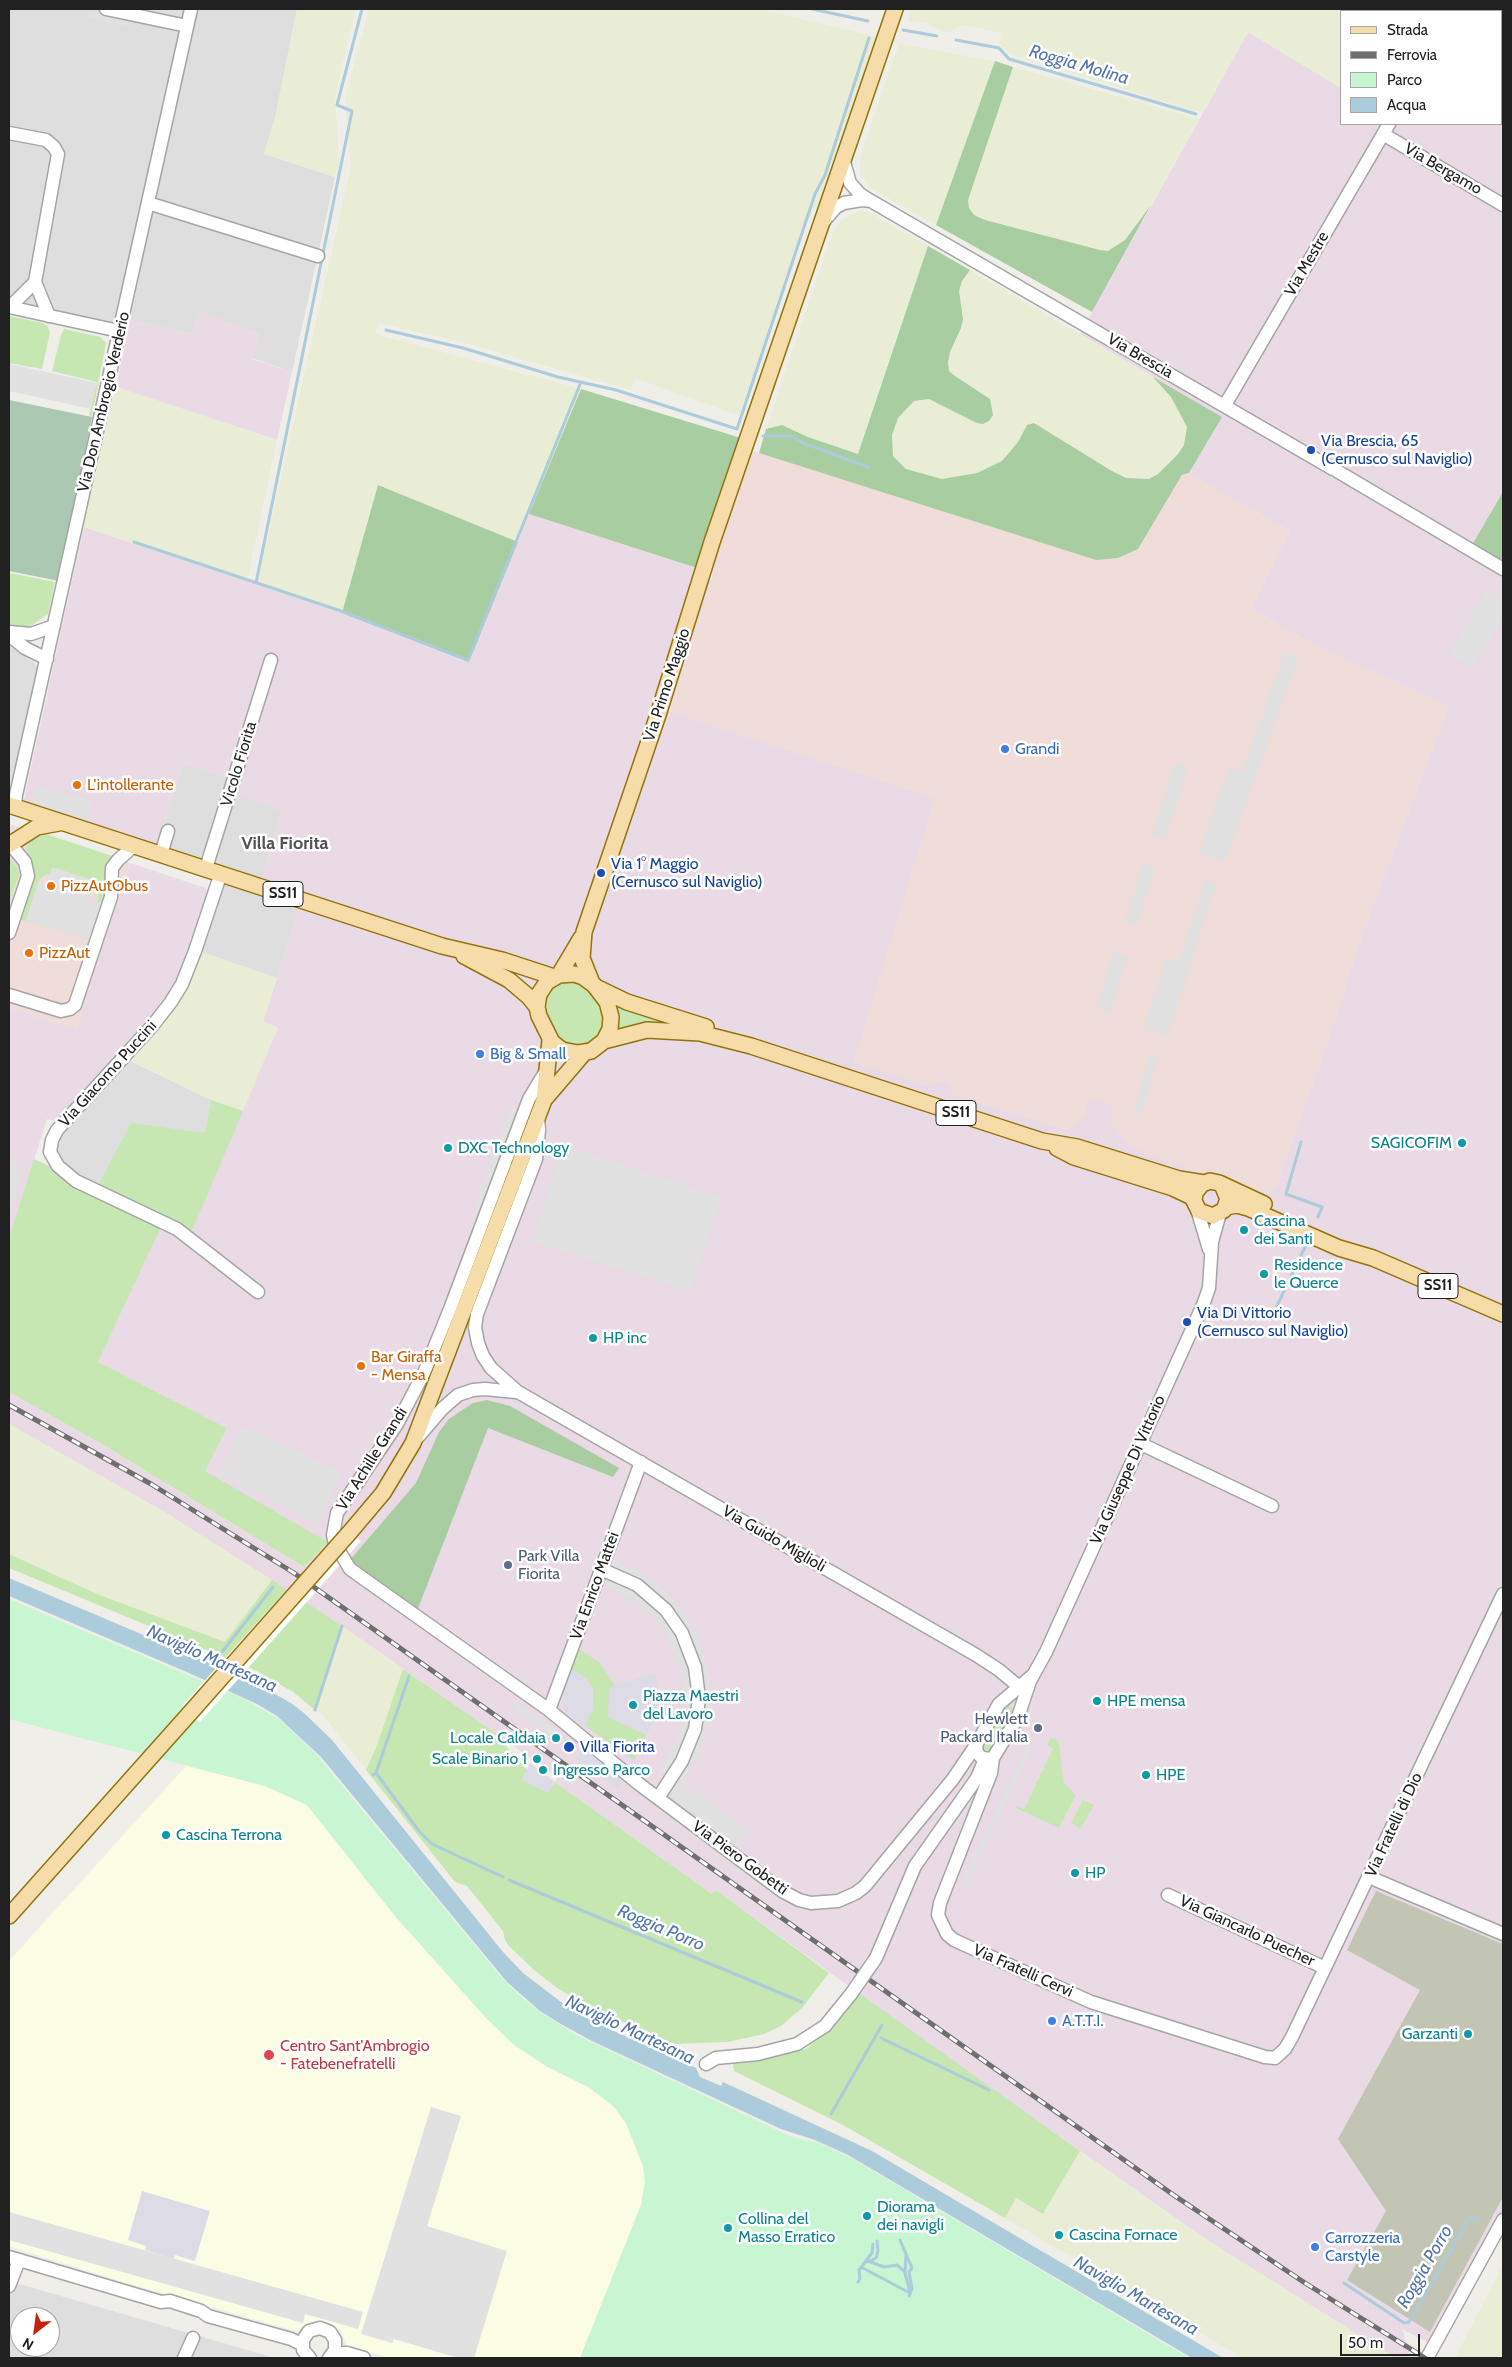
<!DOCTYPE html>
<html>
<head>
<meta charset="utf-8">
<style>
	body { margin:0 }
	#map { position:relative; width:1512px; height:2367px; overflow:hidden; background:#f0eee8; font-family:Cabin,sans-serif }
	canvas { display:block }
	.frame { position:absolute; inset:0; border:10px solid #212121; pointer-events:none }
	.legend { position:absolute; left:1340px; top:10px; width:162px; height:115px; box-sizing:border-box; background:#fff; border:1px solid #a6a6a6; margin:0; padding:6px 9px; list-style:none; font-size:15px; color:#212121 }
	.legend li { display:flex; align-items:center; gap:10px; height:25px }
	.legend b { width:25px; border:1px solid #a6a6a6 }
	.north { position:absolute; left:10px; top:2307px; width:50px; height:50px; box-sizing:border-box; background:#fff; border:1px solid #a6a6a6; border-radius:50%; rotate:210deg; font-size:14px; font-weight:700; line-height:20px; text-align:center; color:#212121 }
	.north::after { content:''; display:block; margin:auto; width:18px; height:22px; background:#c3220e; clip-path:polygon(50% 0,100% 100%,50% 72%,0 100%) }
	.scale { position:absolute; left:1340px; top:2334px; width:80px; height:22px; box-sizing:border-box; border:2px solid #212121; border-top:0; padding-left:6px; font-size:15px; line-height:18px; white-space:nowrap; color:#212121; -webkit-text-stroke:4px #fff; paint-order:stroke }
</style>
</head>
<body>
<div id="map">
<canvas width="1512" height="2367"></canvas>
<div class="frame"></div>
<ul class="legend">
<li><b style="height:6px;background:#f6dca8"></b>Strada</li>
<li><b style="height:6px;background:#6f6f6f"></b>Ferrovia</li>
<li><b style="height:14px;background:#c9f6d2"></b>Parco</li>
<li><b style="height:14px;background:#accbdb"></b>Acqua</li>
</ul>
<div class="north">N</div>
<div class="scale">50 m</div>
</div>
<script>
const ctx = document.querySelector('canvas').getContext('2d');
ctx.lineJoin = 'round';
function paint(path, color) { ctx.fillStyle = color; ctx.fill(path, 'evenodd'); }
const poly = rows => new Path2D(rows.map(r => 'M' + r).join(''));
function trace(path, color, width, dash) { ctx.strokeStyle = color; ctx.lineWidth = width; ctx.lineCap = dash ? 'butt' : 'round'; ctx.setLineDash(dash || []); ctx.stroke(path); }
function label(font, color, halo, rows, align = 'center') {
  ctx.font = font + ' Cabin,sans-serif'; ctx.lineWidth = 5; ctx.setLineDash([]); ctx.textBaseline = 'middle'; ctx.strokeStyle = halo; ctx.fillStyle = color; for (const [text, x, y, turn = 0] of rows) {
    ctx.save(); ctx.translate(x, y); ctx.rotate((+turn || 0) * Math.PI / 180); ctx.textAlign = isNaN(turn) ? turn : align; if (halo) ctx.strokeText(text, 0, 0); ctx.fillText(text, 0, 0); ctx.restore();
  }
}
paint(poly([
	[9,9,191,9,119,331,9,307],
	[196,9,297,9,275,118,264,154,335,177,292,372,252,358,259,334,199,312,192,334,130,320],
	[9,643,39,667,11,795,9,794],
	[183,764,239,781,236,794,282,811,261,880,157,847],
	[223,878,301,903,277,978,198,951],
	[126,1059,211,1100,205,1134,97,1188,68,1171,54,1152,62,1129],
	[9,2281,275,2358,9,2358],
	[20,2317,50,2317,50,2347,20,2347]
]), '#dfdede');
paint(poly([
	[750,450,1096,560,1138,549,1182,475,1189,474,1290,531,1251,608,1314,645,1449,706,1362,935,1328,1041,1276,1187,1267,1193,953,1094,948,1081,944,1080,928,1086,852,1062,935,798,669,711,711,582,716,551],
	[9,824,130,863,77,1029,9,1008]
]), '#f0dcd9');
paint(poly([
	[1440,9,1503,9,1503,2215,1433,2345,1402,2329,1406,2342,1433,2358,1395,2358,1210,2242,1154,2203,919,2037,716,1890,712,1894,555,1782,558,1777,342,1626,166,1513,9,1424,9,1392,105,1446,304,1567,327,1542,205,1471,227,1428,98,1362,165,1219,192,1231,277,1027,263,1022,302,900,261,880,282,811,235,794,239,781,183,764,157,847,23,804,84,527,342,613,469,662,529,514,703,570,711,582,669,711,935,798,853,1062,928,1086,944,1080,948,1081,953,1094,1067,1130,1084,1117,1089,1098,1098,1100,1113,1106,1110,1121,1124,1140,1144,1154,1267,1193,1276,1187,1328,1041,1362,935,1449,706,1314,645,1251,608,1290,531,1189,474,1221,417,1080,334,1248,32,1341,88,1341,124,1501,124,1501,11,1439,11],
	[1053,1748,1064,1783,1076,1795,1059,1828,1016,1808,1017,1806,1024,1809],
	[199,312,259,334,252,359,292,372,277,440,116,387,130,320,192,334],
	[130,863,208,889,209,900,191,953,168,1001,59,1122,47,1119,9,1238,9,1008,77,1029]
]), '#e9dae5');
paint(poly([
	[186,1766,265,1786,307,1805,395,1916,487,2019,514,2045,546,2066,590,2088,614,2107,626,2123,643,2166,645,2182,641,2205,580,2358,391,2358,347,2346,341,2331,329,2322,311,2322,296,2331,123,2282,9,2246,9,1961]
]), '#fafde4');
paint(poly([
	[1376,1891,1503,1944,1503,2197,1430,2332,1347,2280,1386,2211,1338,2139,1420,1990,1347,1950]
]), '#c3c5b4');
paint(poly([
	[297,9,356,9,335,95,339,162,335,177,264,154,275,118],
	[369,9,759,9,878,37,822,197,805,225,743,417,635,378,631,390,465,343,378,323,375,334,581,389,518,542,378,485,342,613,257,585,351,166,345,98],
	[912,9,1440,9,1439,11,1341,11,1341,88,1248,32,1203,113,1011,55,999,43,1002,33,964,25,946,33,927,23,908,21],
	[899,44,995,61,936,225,870,188,860,174,860,158],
	[1013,67,1199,119,1151,205,1125,240,1117,247,1108,251,1100,250,985,220,974,215,969,208,968,200],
	[859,211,869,212,928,246,858,454,808,437,783,425,766,429,834,230,840,221],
	[970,270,1153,377,1171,397,1187,427,1184,445,1158,474,1149,479,1125,478,1034,423,1027,425,1018,442,1002,461,977,473,942,479,906,469,899,463,893,456,892,435,898,418,913,401,929,399,983,424,985,395,955,376,949,371,948,362,950,352,961,328,959,291,962,281],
	[116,387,277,440,247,581,84,527],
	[198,951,277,978,263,1022,278,1028,243,1111,211,1100,126,1059],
	[9,1424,166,1513,272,1580,225,1642,97,1594,9,1554],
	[342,1626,403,1669,376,1748,366,1770,324,1716,315,1710],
	[1080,2151,1210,2242,1395,2358,1243,2358,1005,2218,1016,2198,1044,2214],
	[1503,2265,1503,2358,1455,2358]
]), '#e9edd5');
paint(poly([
	[9,316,43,323,48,327,50,332,42,369,9,363],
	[64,329,100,337,106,343,92,416,89,415,97,382,52,371,61,335],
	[9,573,55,582,48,614,29,627,9,627],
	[40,832,115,857,105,904,97,902,98,894,92,888,94,881,46,874,39,880,26,921,18,919,34,877,26,848,35,835],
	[9,858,18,869,19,876,9,902],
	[569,980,584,984,600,1003,604,1011,604,1026,599,1037,587,1045,568,1045,559,1040,544,1010,545,996,556,983],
	[612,1001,676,1025,616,1032],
	[211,1100,243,1111,192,1231,165,1219,98,1362,227,1428,205,1471,328,1542,304,1567,105,1446,9,1392,9,1238,34,1159,97,1188,131,1123,205,1133],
	[9,1554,97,1594,225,1642,272,1580,342,1626,315,1710,293,1692,255,1670,9,1568],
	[579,1649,600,1663,615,1686,656,1673,657,1713,634,1760,566,1713,561,1696],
	[403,1669,507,1741,505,1745,548,1793,555,1782,712,1894,716,1890,829,1973,803,2007,781,2026,764,2034,727,2042,675,2044,591,2008,557,1988,533,1969,508,1945,505,1940,503,1931,467,1886,455,1882,366,1770,376,1748],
	[1007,1705,1015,1710,994,1752,986,1755,982,1750,982,1745,1005,1706],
	[1050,1738,1056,1739,1059,1744,1064,1783,1076,1795,1059,1828,1016,1808,1017,1806,1024,1809,1053,1748,1047,1745],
	[1083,1800,1094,1805,1081,1828,1071,1823],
	[860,1994,1080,2151,1043,2214,1016,2198,1005,2218,843,2125,734,2071,733,2062,806,2049,833,2027]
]), '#c6e6b2');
paint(poly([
	[995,61,1013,67,968,200,969,208,974,215,985,220,1100,250,1108,251,1125,240,1151,205,1092,312,936,225],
	[928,246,970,270,962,281,959,291,963,319,961,328,950,352,948,362,949,371,955,376,990,399,993,415,989,421,983,424,977,423,929,399,914,401,898,418,892,435,893,456,906,469,942,479,977,473,1002,461,1018,442,1027,425,1034,423,1112,471,1126,478,1149,479,1158,474,1178,454,1184,445,1187,427,1171,397,1153,377,1222,417,1189,473,1182,475,1138,549,1118,558,1096,560,759,453,766,429,782,425,808,437,858,454],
	[581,389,741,438,697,568,529,514],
	[378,485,518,542,469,662,342,613],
	[1503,492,1503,563,1472,545],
	[487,1400,510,1406,619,1468,613,1477,488,1428,417,1611,349,1561,416,1483,439,1432,449,1419,473,1403]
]), '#a8cda0');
paint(poly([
	[9,400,92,417,59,581,9,571]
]), '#abc8b2');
paint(poly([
	[9,1599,242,1698,279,1719,315,1753,507,1984,541,2013,576,2035,792,2137,819,2143,853,2159,1189,2358,580,2358,641,2205,645,2182,643,2166,626,2123,614,2107,590,2088,546,2066,514,2045,487,2019,395,1916,307,1805,265,1786,9,1719]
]), '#c9f6d2');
paint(poly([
	[86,11,131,21,127,26,89,18],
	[9,364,97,383,91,409,9,391],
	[1486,591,1503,601,1503,617,1473,668,1449,654],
	[1285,651,1299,657,1225,862,1199,853,1229,768,1242,772],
	[1175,762,1189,767,1165,840,1152,835],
	[36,787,92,800,86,824,31,807],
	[1143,863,1155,869,1137,926,1124,922],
	[52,867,95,881,89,899,105,904,92,941,26,921,38,882,47,885],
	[1205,880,1216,884,1168,1037,1144,1028,1166,959,1179,962],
	[1114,952,1128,957,1110,1013,1096,1008],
	[1151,1052,1160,1055,1140,1116,1133,1113],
	[509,1108,524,1113,485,1215,473,1211],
	[563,1145,721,1197,691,1292,532,1241],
	[9,1162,24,1167,9,1217],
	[243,1426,342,1473,318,1524,219,1474],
	[614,1560,640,1572,663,1589,683,1611,698,1636,709,1672,711,1710,702,1748,683,1783,749,1831,738,1846,669,1796,680,1781,661,1768,674,1745,682,1723,684,1692,681,1669,665,1633,651,1615,626,1596,605,1586],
	[517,1702,558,1731,553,1738,512,1709],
	[1028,1744,1034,1746,966,1885,961,1883],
	[431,2107,461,2116,427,2226,507,2251,474,2358,458,2358,394,2339,392,2343,361,2334],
	[9,2212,363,2312,358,2329,305,2314,303,2323,9,2240]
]), '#e1e1e1');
paint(poly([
	[572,1669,587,1679,593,1688,593,1709,585,1727,566,1713,561,1696],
	[656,1673,657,1713,646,1735,608,1717,609,1688],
	[566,1731,589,1747,624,1781,619,1789,576,1759,583,1748,563,1734],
	[530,1763,555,1782,548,1793,522,1780],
	[142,2191,210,2211,195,2261,175,2255,174,2259,145,2250,146,2246,128,2240]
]), '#dddce6');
paint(poly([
	[9,1578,252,1681,291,1703,304,1713,332,1740,503,1952,523,1973,565,2005,594,2022,696,2068,700,2077,721,2086,723,2082,872,2151,1223,2358,1192,2358,848,2155,815,2140,781,2129,592,2041,559,2023,540,2011,507,1982,321,1757,277,1716,257,1704,189,1673,9,1596]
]), '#accbdb');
paint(poly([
	[344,1526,361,1541,200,1722,182,1706]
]), '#fff');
trace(poly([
	[812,9,868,21],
	[903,30,937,36],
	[956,40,999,48,1009,59,1196,114],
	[386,330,463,348,558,377,616,390,737,429,815,194,825,175,869,38],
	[763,436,791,436,803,443,868,467],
	[134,542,341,611,468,660,581,382],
	[256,583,352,111,337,105,362,9],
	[1301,1142,1286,1194,1322,1207,1318,1217],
	[1274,1312,1307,1243],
	[222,1652,273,1587],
	[315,1710,342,1626],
	[376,1773,419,1831,432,1844,503,1877],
	[373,1775,376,1773,409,1676],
	[509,1880,802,2002],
	[881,2038,989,2090],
	[831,2114,882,2025],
	[900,2240,912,2268,909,2272,912,2289,909,2296],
	[906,2255,905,2273,910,2292],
	[868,2261,884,2267,897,2265,904,2271],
	[868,2262,876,2258,878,2251,877,2241],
	[861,2267,910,2293],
	[858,2282,860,2279,859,2270,872,2253,873,2244],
	[1344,2283,1404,2323,1409,2322,1469,2219,1474,2218,1478,2220]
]), '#accbdb', 3);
const minor = poly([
	[106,9,187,26],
	[1454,11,1456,9],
	[9,133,46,140,54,147,58,154,35,282,49,316],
	[1383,134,1503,205],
	[844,162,850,183,860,194,871,201,1333,469],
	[148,203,318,256],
	[824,221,836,207,844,203,862,200,871,201],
	[9,307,119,331],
	[10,307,35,282],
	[1225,405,1389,124],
	[1337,471,1503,569],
	[9,632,31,634,54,626],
	[9,635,25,648,47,659],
	[15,807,16,795,191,9],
	[161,854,168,831],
	[206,868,271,660],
	[221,873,195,951,182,984,171,1002,153,1025,57,1130,52,1140,50,1152,58,1166,76,1181,177,1229,258,1292],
	[9,933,28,876,25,862,11,845],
	[9,995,61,1011,70,1009,75,1005,111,897,112,868,118,860,135,845],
	[547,1069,529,1099,450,1309,424,1373,397,1424,337,1513,333,1535,335,1544,350,1569,549,1710,639,1784,782,1891,799,1900,811,1903,838,1901,856,1893,865,1886,953,1779,976,1745,999,1704,1033,1675],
	[538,1117,539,1130,536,1159,477,1314,475,1327,478,1343,483,1356,491,1368,518,1392,976,1655,999,1670,1024,1691],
	[1197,1209,1209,1249],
	[418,1437,442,1409,458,1395,473,1390,485,1389,516,1392],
	[1139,1443,1272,1506],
	[601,1569,637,1585,666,1610,682,1633,695,1667,699,1698,695,1729,682,1761,658,1798],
	[549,1710,641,1462],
	[976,1745,977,1753,981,1757,987,1759,993,1758,1018,1717,1030,1681,1046,1652,1203,1305,1209,1288,1212,1242,1220,1213],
	[993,1758,991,1773,940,1903,938,1915,947,1934,954,1940,1091,2002,1265,2057,1275,2058,1285,2049,1292,2037,1503,1594],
	[1369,1877,1503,1934],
	[1168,1895,1325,1968],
	[876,1958,915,1866,977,1778,985,1759],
	[706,2064,716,2058,758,2054,797,2044,825,2026,851,1994],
	[9,2257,161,2302,170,2301,201,2311,208,2316,291,2339,303,2345],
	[9,2286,19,2260],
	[334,2353,347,2353,364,2358],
	[184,2358,193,2338],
	[310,2358,303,2350,303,2340,309,2331,320,2328,330,2332,335,2340,335,2350,329,2358],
	[1427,2358,1503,2220]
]);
const major = poly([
	[9,805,442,946,502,960,554,977],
	[9,845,37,827,59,823],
	[464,956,509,980,529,997,537,1007],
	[574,974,583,977,594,985,607,1002,611,1017,610,1029,604,1041,591,1051,578,1053,562,1050,552,1042,539,1016,537,1007,539,994,547,982,559,975,574,974],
	[559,975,581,938],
	[592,983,582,958,584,932,658,715,712,542,895,9],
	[598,988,627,1002,706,1027],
	[604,1041,647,1030,700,1033,751,1046,1042,1141,1077,1147,1179,1179,1204,1183],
	[544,1100,550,1040],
	[1057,1148,1074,1157,1173,1188,1194,1198],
	[1223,1187,1228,1199,1224,1210,1213,1216,1199,1211,1194,1201,1195,1193,1202,1184,1210,1181,1219,1183,1264,1204],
	[1226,1207,1237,1205,1248,1208,1339,1248,1373,1258,1503,1314],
	[350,1532,383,1493,413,1443,544,1100,585,1052],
	[9,1916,190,1713]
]);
trace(minor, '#a5a5a5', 15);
trace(major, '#92740b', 18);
trace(minor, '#fff', 12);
trace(major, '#f6dca8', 15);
const rail = poly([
	[9,1405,151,1484,294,1573,1175,2196,1305,2283,1425,2358]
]);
trace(rail, '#6f6f6f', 5);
trace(rail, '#fff', 3, [9]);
const minorBridge = poly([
	[851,1994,876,1958]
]);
const majorBridge = poly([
	[190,1713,350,1532]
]);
trace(minorBridge, '#a5a5a5', 15, []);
trace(majorBridge, '#92740b', 18, []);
trace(minorBridge, '#fff', 12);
trace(majorBridge, '#f6dca8', 15);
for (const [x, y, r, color] of [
	[1311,450,5,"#1a4fb4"],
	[1005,749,5,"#3f7fe0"],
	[77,785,5,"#e8710a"],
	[601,873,5,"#1a4fb4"],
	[51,886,5,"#e8710a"],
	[29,953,5,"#e8710a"],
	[480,1054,5,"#3f7fe0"],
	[1462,1143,5,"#0f9aa8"],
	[448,1148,5,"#0f9aa8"],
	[1244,1230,5,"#0f9aa8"],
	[1264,1274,5,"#0f9aa8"],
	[1187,1322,5,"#1a4fb4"],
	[593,1338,5,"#0f9aa8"],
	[361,1366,5,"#e8710a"],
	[508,1565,5,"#5c6f8a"],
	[1097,1701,5,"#0f9aa8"],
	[633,1705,5,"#0f9aa8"],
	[1038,1728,5,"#5c6f8a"],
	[556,1738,5,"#0f9aa8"],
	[569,1747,6,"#1a4fb4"],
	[537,1759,5,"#0f9aa8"],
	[543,1770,5,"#0f9aa8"],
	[1146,1775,5,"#0f9aa8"],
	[166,1835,5,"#0f9aa8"],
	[1075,1873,5,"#0f9aa8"],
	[1052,2021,5,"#3f7fe0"],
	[1468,2034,5,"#0f9aa8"],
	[269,2055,6,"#e0444e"],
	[867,2216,5,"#0f9aa8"],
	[728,2228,5,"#0f9aa8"],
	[1059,2235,5,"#0f9aa8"],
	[1315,2247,5,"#3f7fe0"]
]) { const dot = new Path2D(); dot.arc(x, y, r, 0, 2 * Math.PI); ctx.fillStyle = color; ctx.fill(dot); trace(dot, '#fff', 2); }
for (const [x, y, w] of [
	[283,894,40],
	[956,1113,40],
	[1438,1286,40]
]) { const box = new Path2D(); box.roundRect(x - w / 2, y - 12.5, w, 25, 4); ctx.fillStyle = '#fff'; ctx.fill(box); trace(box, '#212121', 1); }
label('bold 15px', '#212121', null, [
	["SS11",283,894],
	["SS11",956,1113],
	["SS11",1438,1286]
]);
label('16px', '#212121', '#fff', [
	["Via Bergamo",1443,169,30],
	["Via Mestre",1307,264,-60],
	["Via Brescia",1140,356,30],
	["Via Don Ambrogio Verderio",104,402,-77],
	["Via Primo Maggio",667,685,-72],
	["Vicolo Fiorita",239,764,-73],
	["Via Giacomo Puccini",108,1074,-48],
	["Via Achille Grandi",372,1459,-58],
	["Via Giuseppe Di Vittorio",1128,1470,-66],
	["Via Guido Miglioli",774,1539,30],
	["Via Enrico Mattei",595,1586,-70],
	["Via Fratelli di Dio",1394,1825,-65],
	["Via Piero Gobetti",740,1858,36],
	["Via Giancarlo Puecher",1247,1931,25],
	["Via Fratelli Cervi",1023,1971,24]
]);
label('16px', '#164399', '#fff', [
	["Via Brescia, 65",1321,441],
	["(Cernusco sul Naviglio)",1321,459],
	["Via 1° Maggio",611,864],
	["(Cernusco sul Naviglio)",611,882],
	["Via Di Vittorio",1197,1313],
	["(Cernusco sul Naviglio)",1197,1331],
	["Villa Fiorita",580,1747]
], 'left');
label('16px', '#366cbe', '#fff', [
	["Grandi",1015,749],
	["Big & Small",490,1054],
	["A.T.T.I.",1062,2021],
	["Carrozzeria",1325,2238],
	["Carstyle",1325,2256]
], 'left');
label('16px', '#c56008', '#fff', [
	["L'intollerante",87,785],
	["PizzAutObus",61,886],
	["PizzAut",39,953],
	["Bar Giraffa",371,1357],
	["- Mensa",371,1375]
], 'left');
label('16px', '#0d838f', '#fff', [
	["SAGICOFIM",1452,1143,"right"],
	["DXC Technology",458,1148],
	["Cascina",1254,1221],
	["dei Santi",1254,1239],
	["Residence",1274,1265],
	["le Querce",1274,1283],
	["HP inc",603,1338],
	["Piazza Maestri",643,1696],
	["del Lavoro",643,1714],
	["HPE mensa",1107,1701],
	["Locale Caldaia",546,1738,"right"],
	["Scale Binario 1",527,1759,"right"],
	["Ingresso Parco",553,1770],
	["HPE",1156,1775],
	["Cascina Terrona",176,1835],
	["HP",1085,1873],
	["Garzanti",1458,2034,"right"],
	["Diorama",877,2207],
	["dei navigli",877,2225],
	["Collina del",738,2219],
	["Masso Erratico",738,2237],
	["Cascina Fornace",1069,2235]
], 'left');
label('16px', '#4e5e75', '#fff', [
	["Park Villa",518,1556],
	["Fiorita",518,1574],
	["Hewlett",1028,1719,"right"],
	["Packard Italia",1028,1737,"right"]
], 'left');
label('16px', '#be3a42', '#fff', [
	["Centro Sant'Ambrogio",280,2046],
	["- Fatebenefratelli",280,2064]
], 'left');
label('italic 18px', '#5375ab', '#fff', [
	["Roggia Molina",1079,65,16],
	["Naviglio Martesana",212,1659,24],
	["Roggia Porro",661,1928,23],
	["Naviglio Martesana",630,2030,25],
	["Roggia Porro",1425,2267,-60],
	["Naviglio Martesana",1136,2296,30]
]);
label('bold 18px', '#545454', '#fff', [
	["Villa Fiorita",285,844]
]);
</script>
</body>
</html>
